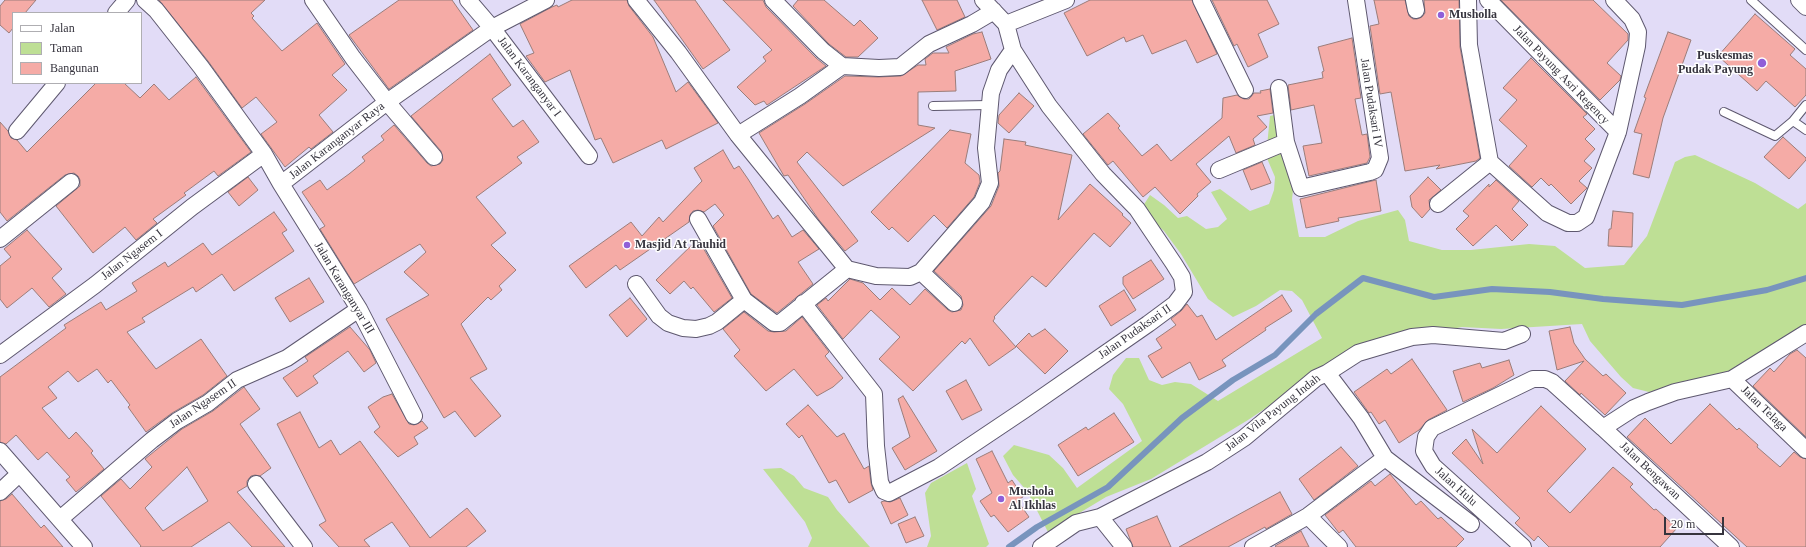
<!DOCTYPE html>
<html>
<head>
<meta charset="utf-8">
<style>
	body { margin:0 }
	#map { position:relative; width:1806px; height:547px; overflow:hidden; background:#e2dcf7; font-family:Georgia,serif }
	canvas { display:block }
	.legend { position:absolute; left:12px; top:12px; width:130px; height:72px; box-sizing:border-box; background:#fff; border:1px solid #afaeb2; margin:0; padding:5px 7px; list-style:none; font-size:12px; color:#36343e }
	.legend li { display:flex; align-items:center; gap:8px; height:20px }
	.legend b { width:20px; border:1px solid #afaeb2 }
	.scale { position:absolute; left:1664px; top:517px; width:60px; height:18px; box-sizing:border-box; border:2px solid #36343e; border-top:0; padding-left:5px; font-size:12px; line-height:14px; white-space:nowrap; color:#36343e; -webkit-text-stroke:3px #fff; paint-order:stroke }
</style>
</head>
<body>
<div id="map">
<canvas width="1806" height="547"></canvas>
<ul class="legend">
<li><b style="height:5px;background:#fff"></b>Jalan</li>
<li><b style="height:11px;background:#bedf95"></b>Taman</li>
<li><b style="height:11px;background:#f5aba6"></b>Bangunan</li>
</ul>
<div class="scale">20 m</div>
</div>
<script>
const ctx = document.querySelector('canvas').getContext('2d');
ctx.lineJoin = 'round';
function paint(path, color) { ctx.fillStyle = color; ctx.fill(path, 'evenodd'); }
const poly = rows => new Path2D(rows.map(r => 'M' + r).join(''));
function trace(path, color, width, dash) { ctx.strokeStyle = color; ctx.lineWidth = width; ctx.lineCap = dash ? 'butt' : 'round'; ctx.setLineDash(dash || []); ctx.stroke(path); }
function label(font, color, halo, rows, align = 'center') {
  ctx.font = font + ' Georgia,serif'; ctx.lineWidth = 3; ctx.setLineDash([]); ctx.textBaseline = 'middle'; ctx.strokeStyle = halo; ctx.fillStyle = color; for (const [text, x, y, turn = 0] of rows) {
    ctx.save(); ctx.translate(x, y); ctx.rotate((+turn || 0) * Math.PI / 180); ctx.textAlign = isNaN(turn) ? turn : align; if (halo) ctx.strokeText(text, 0, 0); ctx.fillText(text, 0, 0); ctx.restore();
  }
}
paint(poly([
	[1283,113,1296,165,1292,199,1299,237,1325,237,1358,221,1398,210,1405,220,1409,241,1442,250,1471,250,1529,244,1555,246,1585,268,1624,265,1647,236,1675,162,1685,157,1695,155,1755,183,1798,209,1806,203,1806,324,1725,376,1681,387,1649,392,1633,388,1621,377,1590,341,1582,324,1501,329,1462,327,1423,335,1382,337,1357,350,1314,376,1248,420,1151,479,1106,497,1048,532,1027,491,1013,475,1003,456,1014,445,1049,455,1063,468,1077,488,1142,441,1123,404,1109,389,1113,375,1126,358,1139,358,1149,380,1162,385,1175,382,1191,384,1218,401,1322,338,1302,300,1292,291,1280,290,1256,306,1233,317,1208,299,1181,254,1164,231,1146,215,1143,206,1150,195,1164,205,1178,218,1187,216,1206,229,1218,227,1227,219,1211,192,1220,189,1250,211,1269,204,1274,190,1275,177,1266,156,1270,116],
	[967,463,976,489,972,496,989,544,986,547,927,547,931,536,925,493,931,483],
	[781,468,794,476,804,488,828,497,837,510,870,547,808,547,812,538,805,522,763,469]
]), '#bedf95');
trace(poly([
	[1009,547,1037,527,1108,487,1182,418,1233,380,1275,355,1316,314,1363,278,1434,297,1492,289,1550,292,1603,299,1682,305,1767,290,1806,278]
]), '#7894bd', 6);
const building = poly([
	[5,0,36,0,25,13,13,13,13,28,9,33,0,25,0,6,5,0],
	[159,0,265,0,251,13,254,16,252,18,282,51,317,23,345,64,332,75,347,90,319,115,333,132,311,149,309,147,285,167,261,134,277,122,256,97,242,108,208,61,159,0],
	[399,0,452,0,473,30,389,89,349,35,399,0],
	[572,0,627,0,629,6,653,37,676,92,688,82,718,123,666,149,662,140,613,163,601,138,595,140,570,70,545,82,526,56,534,53,520,24,552,7,557,5,558,7,572,0],
	[654,0,695,0,730,50,703,69,654,0],
	[723,0,763,0,766,7,816,58,826,66,767,105,764,101,755,105,737,87,766,61,763,57,772,50,723,0],
	[798,0,824,0,854,26,860,20,878,38,858,57,846,57,829,44,793,6,798,0],
	[922,0,957,0,965,17,937,30,922,0],
	[1090,0,1192,0,1217,54,1197,63,1186,40,1152,54,1143,35,1126,42,1124,37,1087,56,1064,13,1090,0],
	[1212,0,1267,0,1279,24,1258,34,1268,57,1248,67,1237,44,1234,46,1212,0],
	[1374,0,1405,0,1409,16,1413,19,1417,19,1422,17,1425,13,1424,0,1459,0,1460,47,1480,158,1476,161,1436,169,1440,165,1405,171,1391,92,1380,94,1370,26,1379,24,1374,0],
	[1501,0,1593,0,1628,34,1628,40,1607,63,1621,76,1620,80,1600,100,1501,0],
	[1755,14,1795,49,1790,55,1806,69,1806,95,1795,107,1766,81,1757,91,1718,56,1755,14],
	[982,32,991,59,955,71,956,91,918,92,918,125,935,128,843,186,807,152,797,162,858,241,845,251,819,220,788,175,784,176,759,133,805,104,845,76,878,77,901,76,918,65,926,65,925,59,933,53,949,53,946,47,973,34,982,32],
	[1668,32,1691,40,1663,118,1649,178,1633,174,1642,134,1634,132,1646,98,1644,97,1668,32],
	[1352,38,1361,98,1355,99,1362,135,1367,134,1370,157,1367,163,1309,176,1303,146,1322,143,1314,105,1291,110,1288,85,1323,78,1322,72,1324,71,1318,47,1352,38],
	[490,54,511,85,492,99,513,127,523,120,539,142,517,157,522,163,476,197,506,233,491,245,516,270,499,286,502,290,491,300,488,297,461,324,487,369,470,378,501,416,475,437,455,411,444,418,386,319,429,295,404,272,426,252,420,244,354,284,320,229,325,226,302,192,320,180,327,190,349,174,365,161,362,157,384,140,381,136,394,125,427,163,431,166,440,164,443,160,441,151,411,116,490,54],
	[1531,58,1587,114,1583,117,1595,129,1585,139,1595,149,1584,161,1592,168,1579,181,1587,188,1571,204,1551,184,1549,186,1541,178,1532,187,1509,166,1527,146,1499,120,1517,100,1503,88,1531,58],
	[196,77,251,152,218,176,214,171,184,193,186,195,153,219,157,223,136,240,125,227,93,253,56,206,80,186,80,180,78,176,74,173,65,175,7,221,0,212,0,122,8,131,11,138,17,140,27,152,96,83,124,83,140,98,154,84,169,100,196,77],
	[1270,89,1273,113,1257,116,1267,127,1253,139,1255,145,1236,153,1229,136,1196,164,1211,182,1197,194,1198,196,1180,214,1155,187,1143,197,1113,161,1108,165,1083,134,1108,113,1120,126,1118,128,1142,156,1157,144,1171,161,1222,118,1223,98,1237,95,1244,99,1249,99,1254,93,1261,93,1260,91,1270,89],
	[1019,93,1034,106,1009,133,998,123,999,115,1019,93],
	[950,130,971,134,965,163,979,175,980,182,974,197,947,228,934,215,908,242,892,227,889,230,871,212,950,130],
	[1783,137,1806,158,1806,160,1789,179,1764,157,1783,137],
	[1004,139,1026,142,1025,145,1072,155,1058,220,1090,184,1123,214,1122,215,1131,223,1110,247,1094,233,1046,287,1032,276,994,317,995,318,993,321,1016,347,989,366,970,338,965,344,962,341,913,391,879,359,900,337,871,310,843,339,817,305,826,298,828,301,850,279,863,283,880,300,892,288,910,305,925,289,948,310,952,312,961,310,963,305,961,296,934,271,991,206,999,186,998,173,1000,171,1004,139],
	[723,150,734,169,739,166,748,179,773,219,778,215,792,237,803,230,819,249,798,262,813,284,777,313,751,294,713,226,724,215,715,204,704,212,698,210,693,211,690,215,689,222,620,270,616,265,586,288,569,266,631,222,642,236,659,217,663,222,702,181,694,168,723,150],
	[1262,162,1271,183,1251,190,1243,170,1262,162],
	[248,177,258,190,239,206,228,192,248,177],
	[1428,177,1441,190,1429,200,1430,209,1422,218,1412,207,1410,196,1428,177],
	[1376,180,1381,211,1338,218,1339,221,1306,228,1300,199,1376,180],
	[1496,180,1519,201,1512,209,1528,225,1512,241,1496,225,1473,246,1456,229,1469,216,1463,211,1489,184,1489,187,1496,180],
	[1613,211,1633,213,1632,247,1608,246,1609,229,1611,229,1613,211],
	[274,212,287,230,282,233,294,251,234,291,222,274,196,292,193,287,142,318,145,322,127,332,156,369,201,339,227,376,203,395,172,413,146,432,128,407,130,405,111,380,108,383,97,369,78,382,68,371,48,387,57,398,42,408,69,439,76,432,93,451,91,453,104,469,76,492,66,480,70,477,47,452,38,460,16,435,6,444,0,442,0,377,66,328,64,325,101,302,106,310,137,291,132,283,165,262,168,267,203,243,212,255,274,212],
	[27,230,62,269,52,278,66,294,49,307,32,288,7,308,0,299,0,266,11,257,4,249,27,230],
	[698,239,732,298,714,312,693,287,691,289,684,281,670,294,656,280,698,239],
	[1151,260,1164,279,1133,299,1123,284,1123,277,1151,260],
	[309,278,324,302,290,322,275,298,309,278],
	[1124,290,1136,310,1111,326,1099,306,1124,290],
	[1282,295,1292,311,1265,328,1266,330,1222,360,1226,366,1199,380,1190,362,1162,378,1148,356,1162,348,1156,339,1176,325,1171,319,1181,311,1187,304,1197,317,1202,315,1216,340,1282,295],
	[630,298,647,319,627,337,609,315,630,298],
	[744,312,768,331,774,332,786,331,802,317,829,352,825,356,843,378,833,387,817,396,794,369,766,391,734,356,740,350,723,329,744,312],
	[350,327,370,350,376,363,364,372,348,351,313,376,318,383,297,397,283,378,308,361,305,357,350,327],
	[1570,327,1574,343,1585,359,1603,376,1606,374,1626,393,1605,415,1581,393,1580,395,1565,381,1584,361,1557,370,1549,331,1570,327],
	[1045,329,1068,351,1045,374,1016,346,1029,333,1032,337,1045,329],
	[1797,350,1806,358,1806,437,1753,386,1770,368,1774,372,1790,354,1797,350],
	[1412,359,1447,410,1428,420,1419,430,1399,443,1385,420,1379,424,1371,412,1369,413,1354,392,1387,369,1391,374,1412,359],
	[1509,360,1514,375,1493,388,1463,402,1453,371,1480,363,1482,368,1509,360],
	[966,380,982,410,962,420,946,391,966,380],
	[244,387,260,409,240,424,271,468,260,476,255,475,251,476,247,481,247,486,237,492,285,547,252,547,229,522,191,547,140,547,141,546,101,496,121,479,130,489,152,467,145,459,182,429,213,411,244,387],
	[187,467,208,501,163,531,145,508,187,467],
	[392,394,409,424,414,425,422,421,428,428,414,437,418,444,398,457,374,432,380,427,368,407,383,397,392,394],
	[903,396,937,451,905,470,892,448,910,437,898,399,903,396],
	[1710,404,1737,430,1739,428,1758,445,1757,447,1780,467,1794,452,1800,457,1806,459,1806,547,1747,547,1627,437,1645,418,1671,444,1710,404],
	[808,405,837,437,844,433,864,469,869,466,871,483,873,490,849,503,836,480,829,483,802,435,799,438,786,424,808,405],
	[1541,406,1586,449,1547,491,1570,513,1613,467,1633,484,1630,487,1654,510,1656,509,1677,528,1660,547,1549,547,1538,536,1534,541,1515,523,1520,518,1452,453,1466,439,1483,464,1472,429,1497,453,1541,406],
	[300,412,319,448,331,440,340,455,360,441,430,538,467,508,486,531,466,547,410,547,392,522,364,540,370,547,339,547,319,525,326,521,277,424,300,412],
	[1114,413,1134,442,1078,476,1058,445,1086,427,1088,430,1114,413],
	[1341,447,1358,466,1314,500,1299,479,1341,447],
	[992,451,1008,483,1012,480,1023,497,1017,500,1029,517,1008,532,994,515,991,517,980,501,992,493,976,459,992,451],
	[1390,474,1416,505,1421,501,1438,519,1441,517,1464,539,1456,547,1356,547,1343,530,1339,533,1325,515,1371,481,1375,486,1390,474],
	[1280,492,1292,514,1266,529,1265,527,1228,547,1179,547,1280,492],
	[12,494,41,528,44,525,63,547,0,547,0,501,6,499,12,494],
	[900,498,908,515,891,524,881,502,884,501,890,502,900,498],
	[1157,516,1171,547,1133,547,1126,529,1157,516],
	[915,517,924,536,906,543,898,524,915,517],
	[1301,531,1309,547,1276,547,1275,546,1301,531]
]);
paint(building, '#f5aba6');
trace(building, '#9b7d7a', 1);
const service = poly([
	[1751,0,1806,50],
	[933,106,989,105],
	[1724,112,1775,136,1793,121,1806,130],
	[1793,121,1806,105]
]);
const minor = poly([
	[145,0,156,10,201,67,264,154,281,184,387,102,492,28,546,0],
	[313,0,353,58,387,102,434,157],
	[468,0,492,28,589,156],
	[636,0,678,52,738,135,847,269,876,276,910,277,921,272,982,202,990,183,986,148,991,93,999,70,1013,50],
	[773,0,823,51,842,66,879,68,900,67,929,44,972,24,994,11],
	[1201,0,1245,90],
	[1414,0,1416,10],
	[1488,0,1618,132],
	[1799,0,1806,7],
	[116,13,127,0],
	[1006,24,1066,0],
	[1279,88,1286,142,1301,188,1370,172,1375,170,1380,158,1356,0],
	[17,131,57,83],
	[738,135,800,96,842,66],
	[1490,162,1547,213,1568,223,1577,223,1586,217,1618,132,1637,46,1638,32,1632,19,1614,0],
	[1219,170,1286,142],
	[281,184,359,309,414,416],
	[1438,204,1490,162,1469,45,1468,0],
	[698,219,744,300,774,323,780,323,847,269],
	[0,239,71,182],
	[921,272,954,303],
	[636,284,659,316,668,323,683,328,696,329,709,326,717,322,744,300],
	[803,303,874,394,876,446,880,482,884,491,889,493,939,467,1024,410,1148,324,1175,304,1184,292,1182,277,1174,264,1137,209,1103,174,1049,106,1013,50,1006,24,983,0],
	[0,355,95,285,192,207,264,154],
	[1327,373,1358,353,1412,337,1433,335,1504,341,1522,334],
	[1732,379,1806,450],
	[0,451,84,547],
	[1385,458,1471,524],
	[256,484,304,547],
	[0,492,19,474],
	[1308,516,1339,547],
	[1100,517,1124,547],
	[60,519,152,440,177,421,208,403,237,380,287,358,359,309],
	[1041,547,1076,523,1100,517,1207,462,1244,438,1316,378,1327,373,1361,418,1385,458,1308,516,1253,547],
	[1523,547,1433,466,1424,451,1426,437,1432,428,1533,379,1545,379,1552,382,1603,428],
	[1731,547,1603,428,1634,408,1648,402,1675,392,1732,379,1806,333]
]);
trace(service, '#5e586f', 10);
trace(minor, '#5e586f', 18);
trace(service, '#fff', 8);
trace(minor, '#fff', 16);
for (const [x, y, r, color] of [
	[1441,15,4,"#8f5fd8"],
	[1762,63,5,"#8f5fd8"],
	[627,245,4,"#8f5fd8"],
	[1001,499,4,"#8f5fd8"]
]) { const dot = new Path2D(); dot.arc(x, y, r, 0, 2 * Math.PI); ctx.fillStyle = color; ctx.fill(dot); trace(dot, '#fff', 1.5); }
label('bold 12px', '#36343e', '#fff', [
	["Musholla",1449,15],
	["Puskesmas",1753,56,"right"],
	["Pudak Payung",1753,70,"right"],
	["Masjid At Tauhid",635,245],
	["Mushola",1009,492],
	["Al Ikhlas",1009,506]
], 'left');
label('12px', '#36343e', '#fff', [
	["Jalan Payung Asri Regency",1561,75,46],
	["Jalan Karanganyar I",529,77,53],
	["Jalan Pudaksari IV",1371,103,81],
	["Jalan Karanganyar Raya",337,141,-38],
	["Jalan Ngasem I",132,255,-38],
	["Jalan Karanganyar III",344,288,59],
	["Jalan Pudaksari II",1135,332,-35],
	["Jalan Ngasem II",203,404,-34],
	["Jalan Telaga",1764,409,44],
	["Jalan Vila Payung Indah",1273,413,-38],
	["Jalan Bengawan",1650,471,43],
	["Jalan Hulu",1456,487,42]
]);
</script>
</body>
</html>
